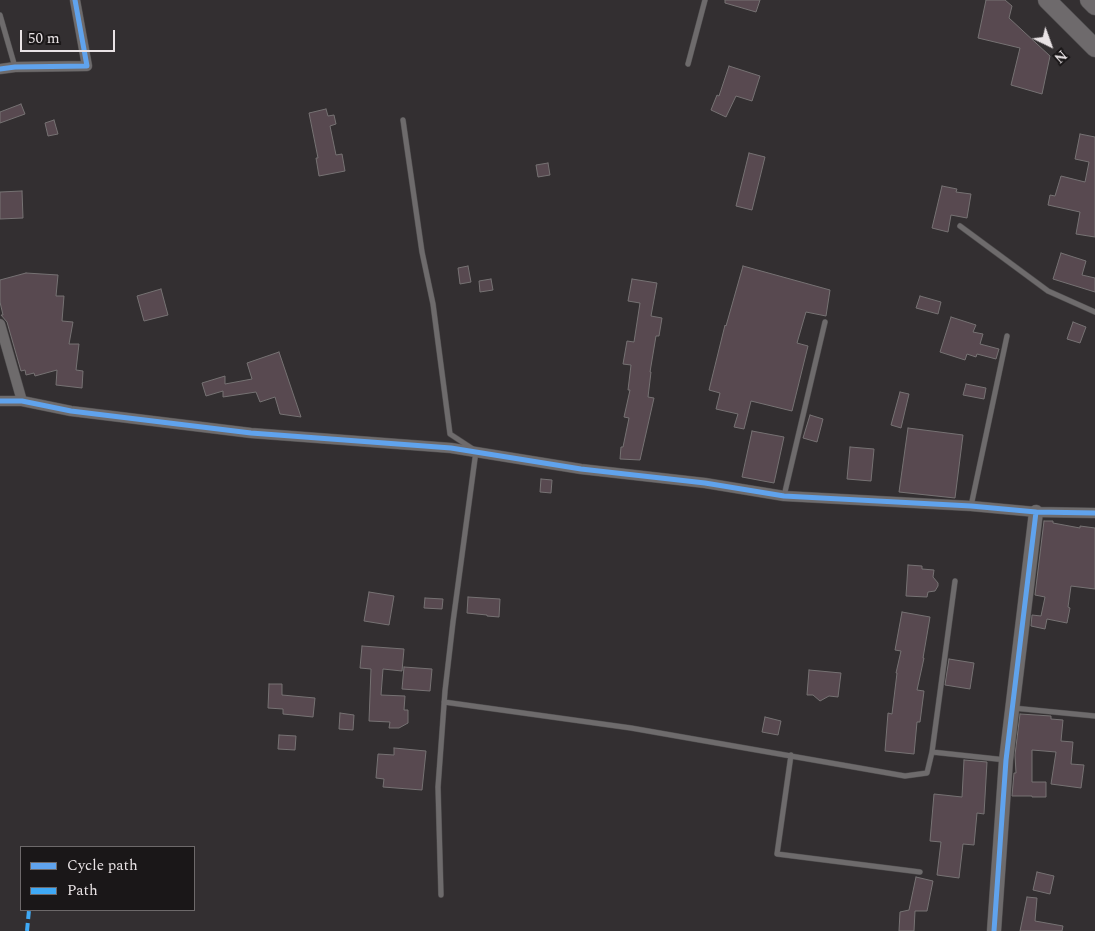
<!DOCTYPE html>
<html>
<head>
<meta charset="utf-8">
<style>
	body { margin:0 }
	#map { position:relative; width:1095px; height:931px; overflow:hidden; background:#332f31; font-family:Spectral,serif }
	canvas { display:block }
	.legend { position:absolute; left:20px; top:846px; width:175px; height:65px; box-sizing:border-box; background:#1a1718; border:1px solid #6d696a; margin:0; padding:6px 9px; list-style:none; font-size:15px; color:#e9e3e5 }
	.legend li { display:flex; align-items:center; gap:10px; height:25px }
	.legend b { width:25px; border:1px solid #6d696a }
	.north { position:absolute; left:1025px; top:20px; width:50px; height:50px; -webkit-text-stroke:4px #1a1718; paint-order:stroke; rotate:138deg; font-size:14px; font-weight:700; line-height:20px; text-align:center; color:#e9e3e5 }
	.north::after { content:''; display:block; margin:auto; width:18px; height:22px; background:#e9e3e5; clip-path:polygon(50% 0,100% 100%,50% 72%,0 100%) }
	.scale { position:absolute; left:20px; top:30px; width:95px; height:22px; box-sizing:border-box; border:2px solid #e9e3e5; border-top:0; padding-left:6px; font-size:15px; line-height:18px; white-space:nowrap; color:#e9e3e5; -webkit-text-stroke:4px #1a1718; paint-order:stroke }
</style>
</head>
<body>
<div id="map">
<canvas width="1095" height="931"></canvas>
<ul class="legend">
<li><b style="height:6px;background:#60a3ed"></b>Cycle path</li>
<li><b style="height:6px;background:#3fa9f5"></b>Path</li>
</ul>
<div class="north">N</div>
<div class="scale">50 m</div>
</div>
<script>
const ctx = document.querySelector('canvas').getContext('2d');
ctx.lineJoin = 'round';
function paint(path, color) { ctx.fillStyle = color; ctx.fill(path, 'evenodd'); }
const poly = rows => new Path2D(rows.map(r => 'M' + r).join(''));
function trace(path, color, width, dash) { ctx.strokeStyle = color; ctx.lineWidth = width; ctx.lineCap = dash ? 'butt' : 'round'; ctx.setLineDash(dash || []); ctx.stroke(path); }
const building = poly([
	[725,0,760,0,756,12,725,3,725,0],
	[986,0,1005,0,1012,6,1009,18,1050,56,1042,94,1011,85,1020,48,978,38,986,0],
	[729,66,760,76,752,101,736,96,726,117,711,110,717,95,719,96,729,66],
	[21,104,25,114,0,123,0,112,21,104],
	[326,109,328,116,334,115,336,124,330,126,336,155,342,154,345,171,319,176,316,158,318,158,309,113,326,109],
	[54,120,58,134,48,136,45,123,54,120],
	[1080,134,1095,137,1095,237,1076,234,1080,212,1048,205,1050,195,1055,196,1061,176,1085,182,1089,162,1075,159,1080,134],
	[749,153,765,157,752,210,736,206,749,153],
	[548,163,550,175,538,177,536,165,548,163],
	[942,186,957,189,956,192,971,194,967,218,951,215,948,232,932,228,942,186],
	[22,191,23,218,0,219,0,192,22,191],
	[1061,253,1086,261,1082,275,1095,278,1095,292,1053,279,1061,253],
	[468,266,471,282,460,284,458,268,468,266],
	[743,266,830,290,826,316,806,312,797,343,808,346,792,411,751,401,744,429,734,427,738,414,716,409,720,393,709,390,725,325,726,326,743,266],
	[26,273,58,275,56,296,64,296,62,321,73,322,69,344,79,344,76,370,83,371,82,388,56,385,57,370,35,376,34,373,26,375,25,370,21,371,7,322,1,315,3,315,0,302,0,280,26,273],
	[491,279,493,290,480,292,479,281,491,279],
	[632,279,657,283,651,316,662,318,659,336,656,336,650,372,651,372,648,397,654,398,640,460,620,459,621,447,623,447,629,418,624,417,630,390,628,390,631,365,623,364,627,341,634,342,640,303,628,301,632,279],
	[161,289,168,315,144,321,137,296,161,289],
	[920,296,941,302,938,314,916,308,920,296],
	[951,317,976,325,973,332,983,334,980,344,999,349,996,359,977,354,976,357,967,354,965,360,940,352,951,317],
	[1073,322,1086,327,1080,343,1067,339,1073,322],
	[279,352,301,417,280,414,275,397,260,402,256,392,223,397,223,391,206,396,202,383,225,376,225,384,252,379,247,363,279,352],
	[966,384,986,388,984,399,963,395,966,384],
	[900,392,909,394,901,428,891,425,900,392],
	[810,415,823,419,817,442,803,438,810,415],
	[908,428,963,435,955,498,899,492,908,428],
	[752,431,784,437,774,483,742,477,752,431],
	[850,447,874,449,871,481,847,479,850,447],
	[541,479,552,480,551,493,540,492,541,479],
	[1044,521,1053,521,1053,523,1080,528,1080,526,1095,528,1095,589,1071,586,1068,607,1070,608,1067,623,1047,619,1045,629,1031,626,1032,615,1041,616,1045,597,1035,595,1044,521],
	[908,565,922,566,922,569,934,570,933,577,938,583,938,586,935,591,928,592,927,597,906,596,908,565],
	[369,592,394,596,389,625,364,621,369,592],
	[468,597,500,599,499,617,487,616,487,615,467,613,468,597],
	[425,598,443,599,442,609,424,608,425,598],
	[902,612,930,617,923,658,924,658,917,690,924,691,920,722,917,722,914,754,885,751,888,713,892,714,897,673,896,673,901,651,895,650,902,612],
	[362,646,404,649,402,671,383,669,381,695,405,696,404,710,408,710,408,723,399,728,389,728,390,722,369,721,371,669,360,668,362,646],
	[949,659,974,663,970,689,945,685,949,659],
	[404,667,432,669,430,691,402,689,404,667],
	[809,670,841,673,838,697,829,696,820,701,813,695,807,695,809,670],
	[269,684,282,684,282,695,315,698,313,717,283,714,283,709,268,708,269,684],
	[340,713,354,715,353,730,339,729,340,713],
	[1020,714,1051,716,1051,719,1063,720,1061,741,1073,742,1071,764,1084,765,1081,788,1051,784,1056,752,1032,750,1032,782,1046,782,1046,797,1032,797,1032,796,1012,796,1014,773,1016,773,1015,755,1020,714],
	[765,717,781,721,778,735,762,732,765,717],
	[279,735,296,736,295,750,278,749,279,735],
	[394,748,426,751,422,790,383,787,384,779,376,778,378,754,394,755,394,748],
	[964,760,987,762,984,814,977,813,974,845,963,844,959,878,937,875,941,842,930,841,934,794,962,797,964,760],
	[1037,872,1054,876,1050,894,1033,890,1037,872],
	[916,877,933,881,927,911,915,911,914,931,899,931,900,912,909,910,916,877],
	[1027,897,1037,898,1035,921,1063,926,1062,931,1020,931,1027,897]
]);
paint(building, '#584950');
trace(building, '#767273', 1);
const service = poly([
	[0,15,15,67],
	[688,64,705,0],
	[403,120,422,252,433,304,450,434,476,451,453,622,445,691,438,787,441,895],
	[960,226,1048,291,1095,312],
	[784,496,825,322],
	[971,506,1007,336],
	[444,702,631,728,905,776,927,773,932,752,1006,760],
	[1013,708,1095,716],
	[932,752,955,581],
	[791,755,777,854,920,872]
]);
const minor = poly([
	[0,69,15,67,87,66,75,0],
	[0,324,22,401],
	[0,401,22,401,71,411,251,433,451,448,581,469,705,483,784,496,971,506,1036,512,1095,513]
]);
const tertiary = poly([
	[994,931,1006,760,1036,512]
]);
const trunk = poly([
	[1047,0,1095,48],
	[1089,0,1095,6]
]);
trace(service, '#4f4d4e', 6);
trace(minor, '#4f4d4e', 11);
trace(tertiary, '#4f4d4e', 15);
trace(trunk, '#4f4d4e', 19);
trace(service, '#6e6b6c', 5);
trace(minor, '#6e6b6c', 10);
trace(tertiary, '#6e6b6c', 14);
trace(trunk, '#6e6a6c', 18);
trace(poly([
	[27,931,29,910]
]), '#3fa9f5', 4, [8, 4]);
trace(poly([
	[0,69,15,67,87,66,75,0],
	[0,401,22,401,71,411,251,433,451,448,581,469,705,483,784,496,971,506,1036,512,1095,513],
	[994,931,1006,760,1036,512]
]), '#60a3ed', 5);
</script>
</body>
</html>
